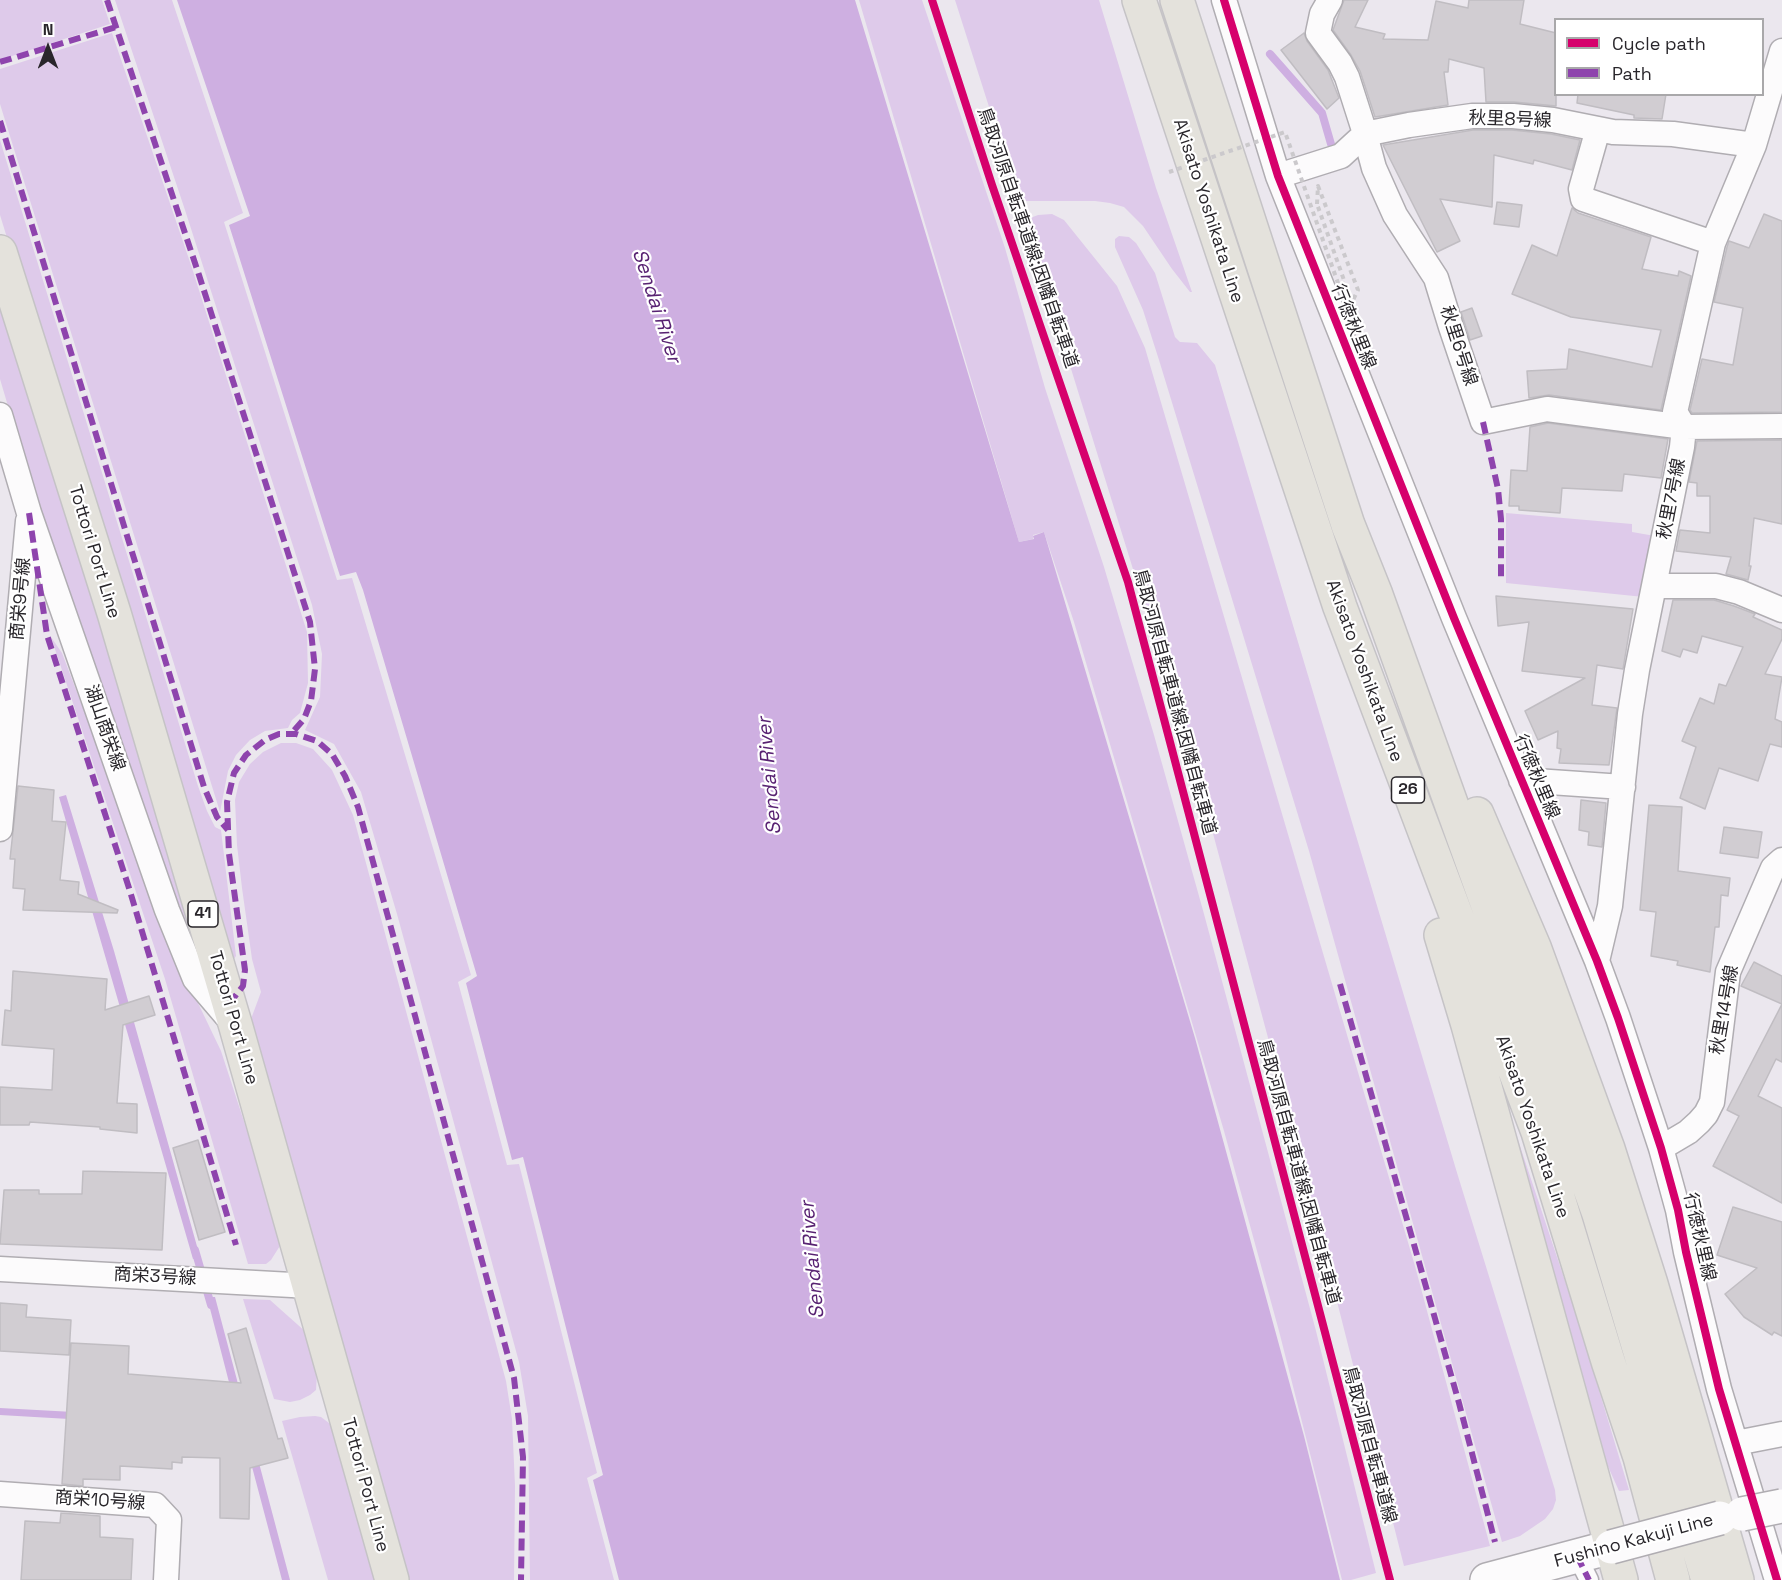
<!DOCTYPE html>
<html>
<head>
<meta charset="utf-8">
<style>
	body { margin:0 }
	#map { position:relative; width:1782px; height:1580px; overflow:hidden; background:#ebe7ee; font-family:"Space Grotesk",sans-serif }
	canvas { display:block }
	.legend { position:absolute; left:1554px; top:18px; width:210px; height:78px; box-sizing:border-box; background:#fff; border:2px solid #a9a8aa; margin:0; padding:8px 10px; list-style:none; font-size:18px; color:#29262b }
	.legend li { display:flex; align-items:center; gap:12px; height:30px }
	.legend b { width:30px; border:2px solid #a9a8aa }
	.north { position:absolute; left:18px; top:18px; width:60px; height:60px; -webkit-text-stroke:4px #fff; paint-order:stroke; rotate:0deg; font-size:16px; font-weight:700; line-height:24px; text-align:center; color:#29262b }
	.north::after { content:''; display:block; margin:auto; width:21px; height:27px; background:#29262b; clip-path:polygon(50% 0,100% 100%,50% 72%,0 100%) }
</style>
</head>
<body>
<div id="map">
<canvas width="1782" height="1580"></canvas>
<ul class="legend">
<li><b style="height:8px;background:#d6006c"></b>Cycle path</li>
<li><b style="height:8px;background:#8e44ad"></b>Path</li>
</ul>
<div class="north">N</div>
</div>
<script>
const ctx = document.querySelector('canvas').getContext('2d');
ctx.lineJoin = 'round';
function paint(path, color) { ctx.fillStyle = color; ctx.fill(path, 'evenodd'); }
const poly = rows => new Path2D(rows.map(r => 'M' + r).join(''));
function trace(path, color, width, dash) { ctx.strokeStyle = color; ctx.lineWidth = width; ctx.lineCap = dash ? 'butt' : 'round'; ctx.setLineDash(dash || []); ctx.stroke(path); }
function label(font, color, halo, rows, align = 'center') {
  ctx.font = font + ' "Space Grotesk","Noto Sans JP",sans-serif'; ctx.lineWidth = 4.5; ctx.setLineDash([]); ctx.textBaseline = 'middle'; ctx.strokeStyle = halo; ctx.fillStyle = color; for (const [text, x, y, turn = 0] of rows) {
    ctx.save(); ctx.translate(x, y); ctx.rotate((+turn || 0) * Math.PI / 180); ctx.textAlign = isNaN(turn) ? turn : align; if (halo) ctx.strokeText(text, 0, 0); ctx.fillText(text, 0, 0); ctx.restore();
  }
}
paint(poly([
	[0,0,102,0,110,24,0,60],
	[115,0,172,0,243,213,224,222,337,580,352,578,471,975,458,982,507,1165,519,1164,597,1473,587,1478,614,1580,530,1580,528,1416,519,1362,397,914,361,792,334,744,305,730,320,697,322,654,312,605,185,210],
	[859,0,922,0,1005,248,1045,388,1104,567,1154,735,1204,914,1316,1331,1376,1573,1351,1580,1342,1580,1279,1331,1224,1131,1074,622,1044,532,1033,535,1033,539,1019,542],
	[955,0,1099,0,1156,188,1192,292,1190,292,1172,269,1143,226,1124,207,1110,203,1095,201,1019,201],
	[112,33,192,268,307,632,308,683,300,713,292,720,288,728,265,731,250,740,236,755,228,771,220,812,0,104,0,69],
	[0,140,198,786,207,811,215,827,221,830,236,956,231,963,0,215],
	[1052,214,1064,220,1117,286,1145,348,1415,1266,1490,1546,1404,1566,1305,1175,1201,789,1025,220,1038,215],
	[1119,236,1129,237,1136,243,1155,273,1175,337,1180,342,1197,343,1215,365,1458,1176,1555,1490,1556,1500,1553,1509,1545,1519,1520,1536,1502,1542,1309,851,1159,360,1143,310,1115,247,1115,239],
	[0,292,212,978,180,921,79,627,16,433,0,379],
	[1506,513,1632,524,1632,532,1655,536,1644,597,1506,583],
	[51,637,62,653,186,978,221,1051,283,1241,271,1260,266,1264,248,1264,165,979],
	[281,743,296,743,313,749,332,770,353,815,506,1381,512,1419,515,1486,514,1580,404,1580,248,1027,261,992,252,959,242,888,237,845,235,800,239,782,250,764,263,752],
	[1506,1104,1577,1317,1629,1490,1619,1491,1594,1435],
	[243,1299,270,1300,307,1333,317,1373,316,1390,310,1395,300,1400,290,1402,274,1399],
	[315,1416,321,1417,333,1426,375,1580,328,1580,282,1421,300,1417]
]), '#decaea');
paint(poly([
	[177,0,855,0,1019,542,1034,539,1033,536,1044,532,1195,1038,1304,1436,1340,1580,619,1580,593,1480,603,1475,523,1157,512,1160,466,983,477,976,363,590,356,572,340,576,229,225,250,216],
	[66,795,114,951,200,1257,193,1259,59,797],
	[207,1297,215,1297,290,1580,282,1580,242,1429,0,1415,0,1408,239,1421]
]), '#ceafe1');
trace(poly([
	[1270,54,1322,113,1331,144],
	[195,1250,211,1305]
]), '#ceafe1', 8);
const building = poly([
	[1344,0,1368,0,1355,27,1385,34,1383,39,1428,40,1436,1,1468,8,1469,0,1524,0,1520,24,1556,33,1556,106,1514,102,1486,102,1484,68,1449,59,1448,72,1444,72,1448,105,1375,117,1360,71,1351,55,1333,30,1344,0],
	[1304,33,1307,41,1328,70,1339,98,1327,109,1281,50,1304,33],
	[1578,94,1666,94,1662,119,1634,118,1634,115,1577,103,1578,94],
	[1473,130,1512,130,1551,134,1580,140,1572,170,1534,160,1533,164,1494,155,1492,207,1440,199,1460,241,1437,252,1383,145,1473,130],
	[1497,202,1522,205,1519,227,1494,224,1497,202],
	[1572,208,1578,213,1651,237,1642,269,1678,276,1679,271,1691,276,1661,410,1549,395,1529,398,1527,371,1567,369,1569,349,1652,367,1661,330,1571,317,1512,294,1532,245,1557,256,1572,208],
	[1764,214,1782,221,1782,412,1692,413,1690,410,1702,359,1733,365,1743,308,1714,302,1727,247,1729,241,1749,248,1764,214],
	[1472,308,1482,336,1470,340,1461,312,1472,308],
	[1548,423,1668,439,1661,478,1624,474,1622,491,1562,488,1560,513,1519,510,1519,506,1509,506,1511,470,1527,471,1530,427,1548,423],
	[1782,440,1782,524,1754,518,1749,566,1751,566,1748,580,1726,574,1731,557,1676,551,1680,530,1710,533,1710,496,1697,496,1697,483,1689,482,1697,441,1782,440],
	[1496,596,1633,609,1623,669,1597,665,1592,705,1617,708,1609,765,1559,763,1561,749,1557,748,1558,731,1538,740,1525,711,1585,678,1522,671,1529,622,1498,626,1496,596],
	[1673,600,1714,600,1734,606,1755,614,1753,617,1782,630,1782,639,1765,674,1782,677,1775,719,1782,722,1782,747,1770,744,1758,781,1719,768,1705,809,1680,798,1696,747,1682,741,1700,698,1714,704,1719,684,1726,686,1743,647,1702,636,1697,653,1683,649,1680,657,1662,651,1673,600],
	[18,786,54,790,52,821,66,822,60,880,79,882,78,894,118,910,117,913,23,910,25,889,13,888,15,859,10,859,18,786],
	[1581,800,1606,803,1602,847,1588,845,1589,832,1579,830,1581,800],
	[1649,805,1682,807,1678,871,1730,878,1728,896,1721,895,1719,927,1715,927,1710,972,1677,965,1678,961,1651,956,1656,912,1640,910,1649,805],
	[1724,827,1762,832,1758,858,1720,853,1724,827],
	[1754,962,1782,976,1782,1062,1776,1059,1758,1096,1782,1108,1782,1203,1713,1166,1739,1116,1727,1110,1782,1004,1741,986,1754,962],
	[13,971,107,979,105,1010,149,996,155,1015,123,1025,117,1103,137,1104,137,1133,100,1129,100,1127,30,1122,29,1125,0,1125,0,1087,52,1090,54,1049,2,1045,5,1010,11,1011,13,971],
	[198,1140,225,1232,199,1240,173,1148,198,1140],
	[83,1171,166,1173,162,1250,0,1244,4,1190,39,1190,39,1194,82,1194,83,1171],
	[1733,1207,1782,1222,1782,1336,1774,1332,1772,1335,1744,1317,1725,1294,1757,1268,1717,1255,1733,1207],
	[0,1303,27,1305,26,1317,71,1320,69,1355,0,1351,0,1303],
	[246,1328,278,1439,282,1438,288,1458,250,1468,249,1519,220,1518,220,1458,182,1457,182,1463,172,1462,172,1469,120,1466,120,1480,83,1479,83,1486,62,1484,71,1343,129,1346,128,1374,241,1383,228,1334,246,1328],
	[61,1513,100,1516,100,1537,133,1539,131,1580,21,1580,25,1521,60,1523,61,1513]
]);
paint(building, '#d1cdd2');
trace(building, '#c0bdc2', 1.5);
const pedestrian = poly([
	[1577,1556,1589,1580]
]);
const minor = poly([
	[1224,0,1278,176,1454,618,1597,961,1618,1018,1661,1148,1678,1210,1686,1252,1719,1389,1777,1580],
	[1330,0,1322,14,1318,33,1340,63,1347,77,1363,127,1374,168,1395,215,1436,278,1451,327,1483,422,1547,409,1684,427,1782,426],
	[1598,129,1581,189,1583,199,1713,243],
	[1278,176,1341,156,1365,134,1409,125,1472,116,1513,116,1553,120,1613,132,1673,134,1754,145],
	[0,415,29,513,167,910,195,979,230,1020],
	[1655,586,1716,586,1739,592,1782,610],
	[1521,780,1623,787],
	[0,829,28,521],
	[1597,961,1610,906,1630,714,1637,670,1682,447,1684,427,1675,412,1713,243,1754,145,1782,51],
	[1661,1148,1688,1132,1699,1122,1706,1114,1712,1102,1728,972,1773,868,1782,860],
	[0,1269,310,1286],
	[1736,1443,1782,1434],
	[0,1494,155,1505,169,1520,166,1580]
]);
const secondary = poly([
	[1487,1580,1611,1547]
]);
const primary = poly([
	[1139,0,1340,607,1538,1132,1608,1361,1640,1457,1673,1580],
	[1177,0,1348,525,1376,595,1599,1214,1708,1580],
	[0,252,114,613,236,1027,392,1580],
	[1477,814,1534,947,1608,1149,1651,1284,1737,1580],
	[1441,935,1468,1025,1621,1580]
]);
trace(pedestrian, '#b0adb2', 21);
trace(minor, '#b0adb2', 27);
trace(secondary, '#b0adb2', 36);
trace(primary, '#c5c3c6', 36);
trace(poly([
	[1317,204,1318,186,1358,290,1353,300]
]), '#cbc9cc', 4, [4.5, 4.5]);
trace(pedestrian, '#fcfbfc', 18);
trace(minor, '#fcfbfc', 24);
trace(secondary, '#fcfbfc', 33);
trace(primary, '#e4e2dc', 33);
const secondaryBridge = poly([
	[1742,1514,1782,1506],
	[1611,1547,1720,1518]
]);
trace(secondaryBridge, '#b0adb2', 36, []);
trace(poly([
	[1169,172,1285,132,1339,286,1345,283,1317,204]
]), '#cbc9cc', 4, [4.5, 4.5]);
trace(secondaryBridge, '#fcfbfc', 33);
trace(poly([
	[107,0,199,275,310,622,315,669,311,701,304,719,291,734],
	[0,62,116,27],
	[0,121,204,787,217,817,228,830],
	[1483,422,1498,489,1501,519,1501,581],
	[29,513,47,635,129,888,236,1245],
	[1340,984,1459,1403,1495,1542],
	[229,1004,243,986,245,970,229,854,227,802,234,773,246,755,265,740,279,734,296,734,317,741,332,754,345,776,358,807,514,1378,523,1457,521,1580],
	[1577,1556,1589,1580]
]), '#8e44ad', 6, [12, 6]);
trace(poly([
	[932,0,992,185,1128,582,1390,1580],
	[1224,0,1278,176,1454,618,1597,961,1618,1018,1661,1148,1678,1210,1686,1252,1719,1389,1777,1580]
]), '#d6006c', 8);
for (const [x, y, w] of [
	[1408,790,33],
	[203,914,30]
]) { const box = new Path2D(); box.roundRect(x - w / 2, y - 13, w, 26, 4.5); ctx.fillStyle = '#fff'; ctx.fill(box); trace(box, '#29262b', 1.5); }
label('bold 16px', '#29262b', null, [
	["26",1408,790],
	["41",203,914]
]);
label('18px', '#29262b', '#fff', [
	["秋里8号線",1510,120,2],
	["Akisato Yoshikata Line",1208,211,72],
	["鳥取河原自転車道線;因幡自転車道",1027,238,71],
	["行徳秋里線",1353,327,68],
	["秋里6号線",1458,346,72],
	["秋里7号線",1672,499,-79],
	["Tottori Port Line",94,552,73],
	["商栄9号線",21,599,-85],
	["Akisato Yoshikata Line",1364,671,70],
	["鳥取河原自転車道線;因幡自転車道",1174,702,75],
	["湖山商栄線",104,728,71],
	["行徳秋里線",1536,777,67],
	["秋里14号線",1725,1010,-80],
	["Tottori Port Line",233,1018,74],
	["Akisato Yoshikata Line",1532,1127,71],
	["鳥取河原自転車道線;因幡自転車道",1298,1172,75],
	["行徳秋里線",1699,1237,77],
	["商栄3号線",155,1277,3],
	["鳥取河原自転車道線",1369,1445,75],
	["Tottori Port Line",365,1485,75],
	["商栄10号線",100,1501,4],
	["Fushino Kakuji Line",1634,1541,-15]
]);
label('italic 20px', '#582272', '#fff', [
	["Sendai River",656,306,72],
	["Sendai River",770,776,-95],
	["Sendai River",813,1260,-95]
]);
</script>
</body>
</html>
